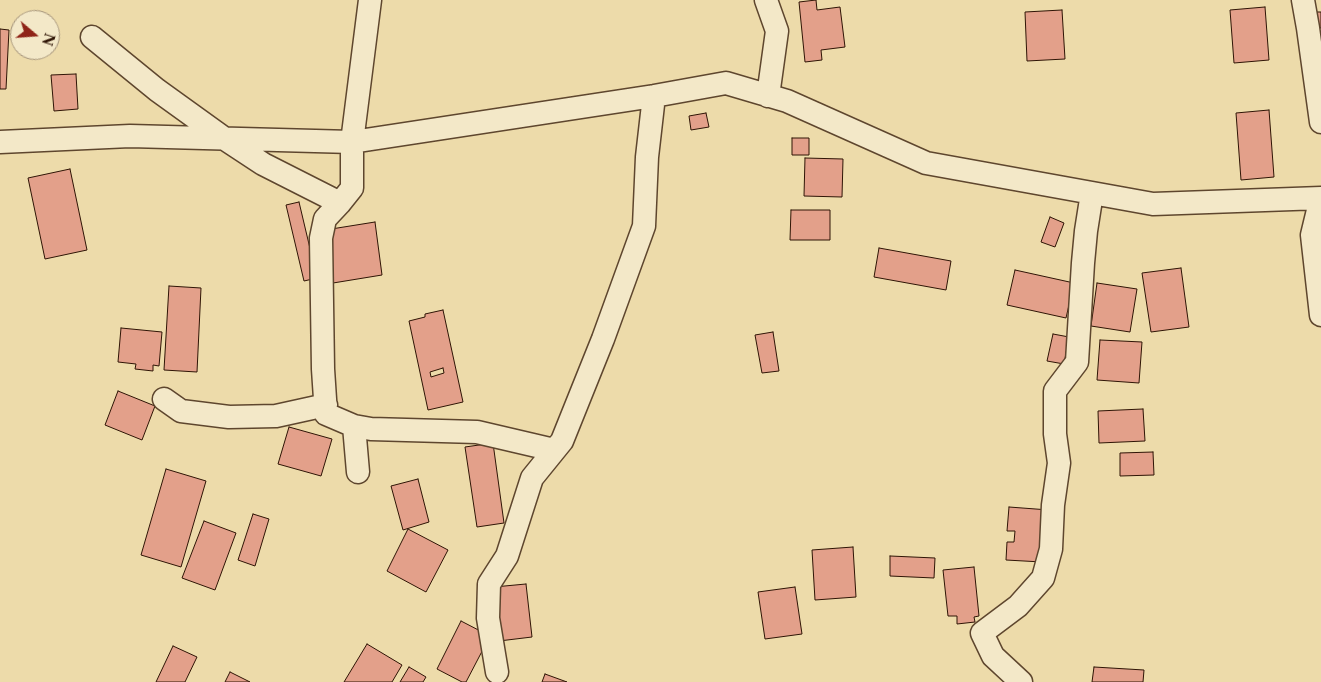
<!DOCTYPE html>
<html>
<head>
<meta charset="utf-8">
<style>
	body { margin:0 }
	#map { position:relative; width:1321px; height:682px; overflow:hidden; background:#eddbaa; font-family:"Libre Caslon Text",serif }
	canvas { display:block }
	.north { position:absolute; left:10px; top:10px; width:50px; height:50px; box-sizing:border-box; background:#f3e8c8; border:1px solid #a4937a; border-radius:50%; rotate:108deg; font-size:14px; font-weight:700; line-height:20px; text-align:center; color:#2e1405 }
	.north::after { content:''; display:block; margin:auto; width:18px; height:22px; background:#8f2418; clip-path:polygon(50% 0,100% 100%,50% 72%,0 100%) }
</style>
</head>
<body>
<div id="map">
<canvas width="1321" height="682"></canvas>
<div class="north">N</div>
</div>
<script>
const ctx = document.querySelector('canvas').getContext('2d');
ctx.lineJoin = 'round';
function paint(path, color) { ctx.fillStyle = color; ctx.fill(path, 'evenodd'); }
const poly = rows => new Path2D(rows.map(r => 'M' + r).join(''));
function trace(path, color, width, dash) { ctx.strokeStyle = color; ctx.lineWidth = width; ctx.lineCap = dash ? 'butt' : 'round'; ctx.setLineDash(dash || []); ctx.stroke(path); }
const building = poly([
	[816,0,817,10,840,7,845,47,821,50,822,60,805,62,799,2,816,0],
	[1265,7,1269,60,1234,63,1230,10,1265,7],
	[1062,10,1065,59,1027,61,1025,12,1062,10],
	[1314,12,1321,12,1321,28,1314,28,1314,12],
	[0,29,9,30,6,89,0,89,0,29],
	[76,74,78,109,54,111,51,75,76,74],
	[1269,110,1274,177,1241,180,1236,113,1269,110],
	[706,113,709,127,691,130,689,116,706,113],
	[792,138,809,138,809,155,792,155,792,138],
	[805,158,843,159,842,197,804,196,805,158],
	[70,169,87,250,45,259,28,178,70,169],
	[299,202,317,278,304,281,286,205,299,202],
	[791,210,830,210,830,240,790,240,791,210],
	[1050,217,1064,223,1055,247,1041,242,1050,217],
	[375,222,382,275,333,283,325,230,375,222],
	[879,248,951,261,946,290,874,277,879,248],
	[1181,268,1189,327,1151,332,1142,273,1181,268],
	[1015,270,1074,283,1066,318,1007,305,1015,270],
	[1097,283,1137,289,1130,332,1091,326,1097,283],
	[169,286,201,288,197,372,164,370,169,286],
	[443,310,463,402,428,410,409,321,425,317,425,314,443,310],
	[443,368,444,373,431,377,430,372,443,368],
	[121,328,162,332,159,366,153,365,153,371,135,369,136,364,118,362,121,328],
	[773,332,779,371,762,373,755,335,773,332],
	[1053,334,1069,337,1064,364,1047,361,1053,334],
	[1100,340,1142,342,1139,383,1097,380,1100,340],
	[118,391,155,406,142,440,105,425,118,391],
	[1143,409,1145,441,1099,443,1098,411,1143,409],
	[289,427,332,439,321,476,278,464,289,427],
	[493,443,504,523,477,527,465,447,493,443],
	[1153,452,1154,475,1120,476,1120,453,1153,452],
	[166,469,206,481,181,567,141,555,166,469],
	[418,479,429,522,403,530,391,486,418,479],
	[1009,507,1049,510,1042,562,1006,560,1007,542,1014,542,1015,531,1007,531,1009,507],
	[253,514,269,519,255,566,238,560,253,514],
	[204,521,236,533,215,590,182,578,204,521],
	[408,529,448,550,426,592,387,571,408,529],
	[853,547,856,597,815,600,812,550,853,547],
	[890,556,935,558,934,578,890,576,890,556],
	[974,567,979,616,974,617,975,622,957,624,957,616,948,616,943,570,974,567],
	[526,584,532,637,499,641,494,587,526,584],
	[795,587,802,634,765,639,758,592,795,587],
	[461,621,490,636,466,682,462,682,437,669,461,621],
	[367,644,402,665,392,682,344,682,367,644],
	[173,646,197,657,185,682,156,682,173,646],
	[409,667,426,677,423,682,400,682,409,667],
	[1094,667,1144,670,1143,682,1092,682,1094,667],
	[230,672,250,682,225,682,230,672],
	[545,674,567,682,542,682,545,674]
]);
paint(building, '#e3a08a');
trace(building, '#2e1405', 1);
const minor = poly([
	[766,0,777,31,768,96],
	[1303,0,1308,28,1321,122],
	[92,37,157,90,225,139,263,164,340,203],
	[0,142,130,136,352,142,654,96,726,83,787,101,926,163,1153,204,1321,198],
	[1321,205,1319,206,1312,235,1321,315],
	[164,399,181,411,229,417,276,416,326,405],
	[354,426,371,429,477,432,554,450],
	[358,472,354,426,326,414,323,369,321,238,325,219,340,203,352,188,352,142,370,0],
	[497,672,488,618,489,584,507,556,532,478,562,441,603,339,644,226,647,157,654,96],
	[1021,682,993,656,982,633,1018,606,1043,578,1051,549,1053,505,1059,463,1055,434,1055,391,1077,362,1083,263,1086,231,1092,193]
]);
trace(minor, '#5e462e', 25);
trace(minor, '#f3e8c8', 22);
</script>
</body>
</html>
